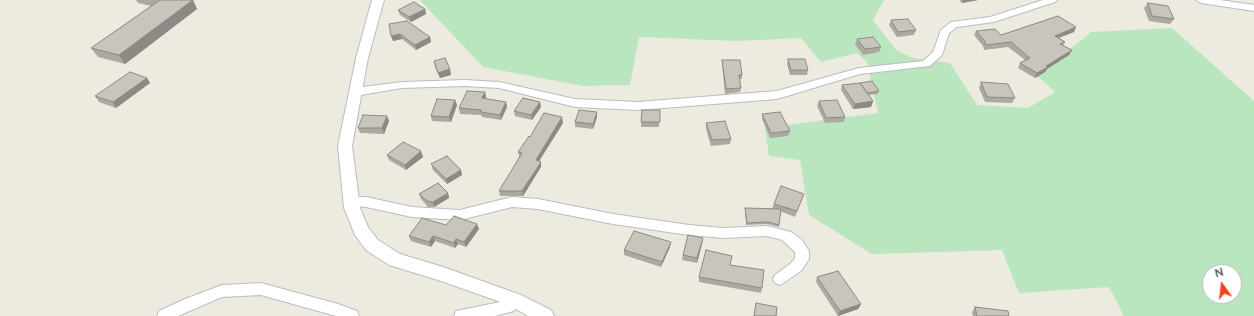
<!DOCTYPE html>
<html>
<head>
<meta charset="utf-8">
<style>
	body { margin:0 }
	#map { position:relative; width:1254px; height:316px; overflow:hidden; background:#edebdf; font-family:Raleway,sans-serif }
	canvas { display:block }
	.north { position:absolute; left:1202px; top:264px; width:40px; height:40px; box-sizing:border-box; background:#fff; border:1px solid #bcbdc0; border-radius:50%; rotate:346deg; font-size:11px; font-weight:700; line-height:16px; text-align:center; color:#585b61 }
	.north::after { content:''; display:block; margin:auto; width:14px; height:18px; background:#f3441e; clip-path:polygon(50% 0,100% 100%,50% 72%,0 100%) }
</style>
</head>
<body>
<div id="map">
<canvas width="1254" height="316"></canvas>
<div class="north">N</div>
</div>
<script>
const ctx = document.querySelector('canvas').getContext('2d');
ctx.lineJoin = 'round';
function paint(path, color) { ctx.fillStyle = color; ctx.fill(path, 'evenodd'); }
const poly = rows => new Path2D(rows.map(r => 'M' + r).join(''));
function trace(path, color, width, dash) { ctx.strokeStyle = color; ctx.lineWidth = width; ctx.lineCap = dash ? 'butt' : 'round'; ctx.setLineDash(dash || []); ctx.stroke(path); }
paint(poly([
	[420,0,884,0,873,20,896,50,913,58,950,63,977,105,1028,108,1055,92,1032,71,1057,60,1091,32,1172,28,1254,101,1254,316,1124,316,1109,287,1019,293,1002,250,872,254,809,215,800,160,769,156,765,128,878,113,867,62,857,53,821,62,801,38,736,41,639,37,630,85,583,86,483,67],
	[1210,272,1234,272,1234,296,1210,296]
]), '#b9e6be');
const minor = poly([
	[1043,0,1057,0,1055,2,994,22,957,27,949,33,942,55,930,66,860,74,777,99,638,110,575,107,499,88,465,86,402,88,355,96,350,92,355,88,402,82,465,80,499,82,575,99,638,102,777,91,859,68,923,61,933,52,941,30,951,22,990,17,1043,0],
	[1196,0,1220,0,1254,5,1254,11,1201,3,1196,0],
	[351,197,366,197,412,207,460,210,512,197,538,199,613,214,689,225,723,228,767,226,791,232,802,240,809,251,809,259,801,271,780,285,775,283,773,279,775,275,791,263,795,258,795,252,782,240,767,236,723,238,689,235,613,224,538,209,512,207,460,220,412,217,366,207,346,205,345,202,346,199,351,197],
	[261,283,338,304,357,311,359,316,336,316,261,295,222,297,178,316,157,316,159,311,185,299,222,285,261,283],
	[515,294,520,296,522,300,514,311,495,316,454,316,456,311,461,310,505,301,510,296,515,294]
]);
const tertiary = poly([
	[372,0,384,0,368,58,352,146,360,208,368,227,378,240,400,254,443,267,521,295,551,310,554,316,528,316,509,305,441,281,389,265,366,250,355,235,344,208,338,146,356,58,372,0]
]);
trace(minor, '#babcc2', 2);
trace(tertiary, '#babcc2', 2);
paint(minor, '#fff');
paint(tertiary, '#fff');
paint(poly([
	[136,0,193,0,197,9,125,64,98,57,91,48,151,6,138,3],
	[959,0,978,0,962,3],
	[1148,3,1174,19,1170,24,1149,21,1144,8],
	[425,9,426,14,411,22,400,15,398,10],
	[891,20,916,30,914,35,897,37,889,25],
	[389,24,430,37,431,42,416,50,402,39,393,41],
	[1076,27,1074,32,1059,38,1065,42,1063,46,1072,50,1069,55,1047,69,1045,72,1035,78,1018,68,1020,63,1025,60,1008,47,984,50,983,46,974,35,976,31,1001,35],
	[857,39,881,47,879,52,863,55,855,44],
	[788,59,808,70,807,75,790,75,787,64],
	[722,60,742,75,742,79,739,79,741,88,740,92,725,94,722,64],
	[434,61,450,69,451,75,440,78,435,67],
	[147,78,150,83,116,108,99,102,95,96],
	[981,82,1015,98,1012,103,985,102,979,88],
	[860,83,879,91,878,94,869,95,873,101,871,107,853,109,841,90,842,85],
	[485,92,486,97,485,99,506,102,507,107,501,120,482,117,481,115,460,114,459,108],
	[455,100,457,105,451,122,432,121,431,116],
	[819,101,845,117,844,122,825,123,817,106],
	[540,102,541,107,532,120,515,116,514,111],
	[642,110,660,110,659,127,641,127],
	[762,114,790,131,788,136,770,138,762,119],
	[387,116,389,121,384,134,360,133,358,128],
	[597,117,593,129,575,127,575,122],
	[563,123,539,161,541,162,541,167,523,196,500,196,499,191,520,158,518,152,530,137],
	[706,123,731,139,730,144,711,146,706,129],
	[421,151,423,157,406,170,389,160,387,155],
	[431,164,461,170,462,175,447,184,433,170],
	[448,193,449,198,434,207,428,207,421,199,419,194],
	[804,194,795,217,780,211,779,227,767,224,746,225,745,211,745,208,772,209,774,204],
	[446,225,479,229,466,247,458,244,455,248,435,241,431,247,411,241,409,236],
	[702,244,697,263,682,260,683,255],
	[670,247,661,267,624,255,624,250],
	[730,265,762,288,761,293,699,282,699,277],
	[817,277,861,304,858,309,838,316,816,282],
	[975,307,1009,316,973,316,972,312]
]), '#aba9a2');
paint(poly([
	[193,0,197,9,125,64,119,55],
	[963,0,978,0,962,3],
	[425,9,426,14,411,22,409,17],
	[1076,27,1074,32,1052,40,1055,36],
	[400,34,402,39,393,41,391,36],
	[430,37,431,42,416,50,415,45],
	[1072,50,1069,55,1047,69,1045,72,1035,78,1037,73,1046,66],
	[450,69,451,75,440,78,438,73],
	[147,78,150,83,116,108,113,102],
	[485,92,486,97,483,103,482,98],
	[455,100,457,105,451,122,449,117],
	[873,101,871,107,853,109,855,104],
	[506,102,507,107,501,120,500,115],
	[540,102,541,107,532,120,531,115],
	[597,112,597,117,593,129,593,124],
	[387,116,389,121,384,134,382,128],
	[562,117,563,123,536,166,536,160],
	[421,151,423,157,406,170,405,165],
	[541,162,541,167,523,196,522,191],
	[461,170,462,175,447,184,446,179],
	[448,193,449,198,434,207,433,202],
	[477,224,479,229,466,247,464,242],
	[433,236,435,241,431,247,429,242],
	[703,238,702,244,697,263,697,258],
	[456,239,458,244,455,248,454,243],
	[671,242,670,247,661,267,662,262],
	[861,304,858,309,838,316,840,311]
]), '#8b8a84');
const building = poly([
	[160,0,193,0,119,55,91,48,160,0],
	[414,2,425,9,409,17,398,10,414,2],
	[1148,3,1168,6,1174,19,1152,16,1148,3],
	[1058,16,1076,27,1055,36,1065,42,1060,44,1072,50,1046,66,1048,67,1037,73,1020,63,1030,58,1011,42,986,45,985,41,976,31,995,29,1001,35,1058,16],
	[908,19,916,30,898,32,891,20,908,19],
	[407,21,430,37,415,45,400,34,391,36,389,24,407,21],
	[873,37,881,47,865,49,857,39,873,37],
	[445,58,450,69,438,73,434,61,445,58],
	[788,59,805,59,808,70,791,70,788,59],
	[722,60,740,60,742,75,739,75,741,88,726,89,722,60],
	[130,72,147,78,113,102,95,96,130,72],
	[872,81,879,91,867,93,860,83,872,81],
	[981,82,1008,84,1015,98,987,97,981,82],
	[860,83,873,101,855,104,842,85,860,83],
	[467,91,485,92,482,98,506,102,500,115,481,112,481,110,459,108,467,91],
	[523,98,540,102,531,115,514,111,523,98],
	[437,99,455,100,449,117,431,116,437,99],
	[837,100,845,117,826,118,819,101,837,100],
	[579,110,597,112,593,124,575,122,579,110],
	[642,110,660,110,660,122,641,122,642,110],
	[780,112,790,131,771,133,762,114,780,112],
	[544,113,562,117,536,160,541,162,522,191,499,191,522,153,518,152,529,136,530,137,544,113],
	[363,115,387,116,382,128,358,128,363,115],
	[725,121,731,139,712,140,706,123,725,121],
	[403,142,421,151,405,165,387,155,403,142],
	[447,156,461,170,446,179,431,164,447,156],
	[438,183,448,193,433,202,427,201,419,194,438,183],
	[781,186,804,194,797,211,774,204,781,186],
	[745,208,781,209,779,225,768,222,747,223,745,208],
	[454,216,477,224,464,242,456,239,454,243,433,236,429,242,409,236,422,218,446,225,454,216],
	[634,231,671,242,662,262,624,250,634,231],
	[688,235,703,238,697,258,683,255,688,235],
	[706,250,732,256,730,265,764,270,762,288,699,277,706,250],
	[838,271,861,304,840,311,817,277,838,271],
	[756,303,777,307,776,316,754,316,756,303],
	[975,307,1008,311,1009,316,977,316,975,307]
]);
paint(building, '#c7c5bc');
trace(building, '#8b8a84', 1);
</script>
</body>
</html>
